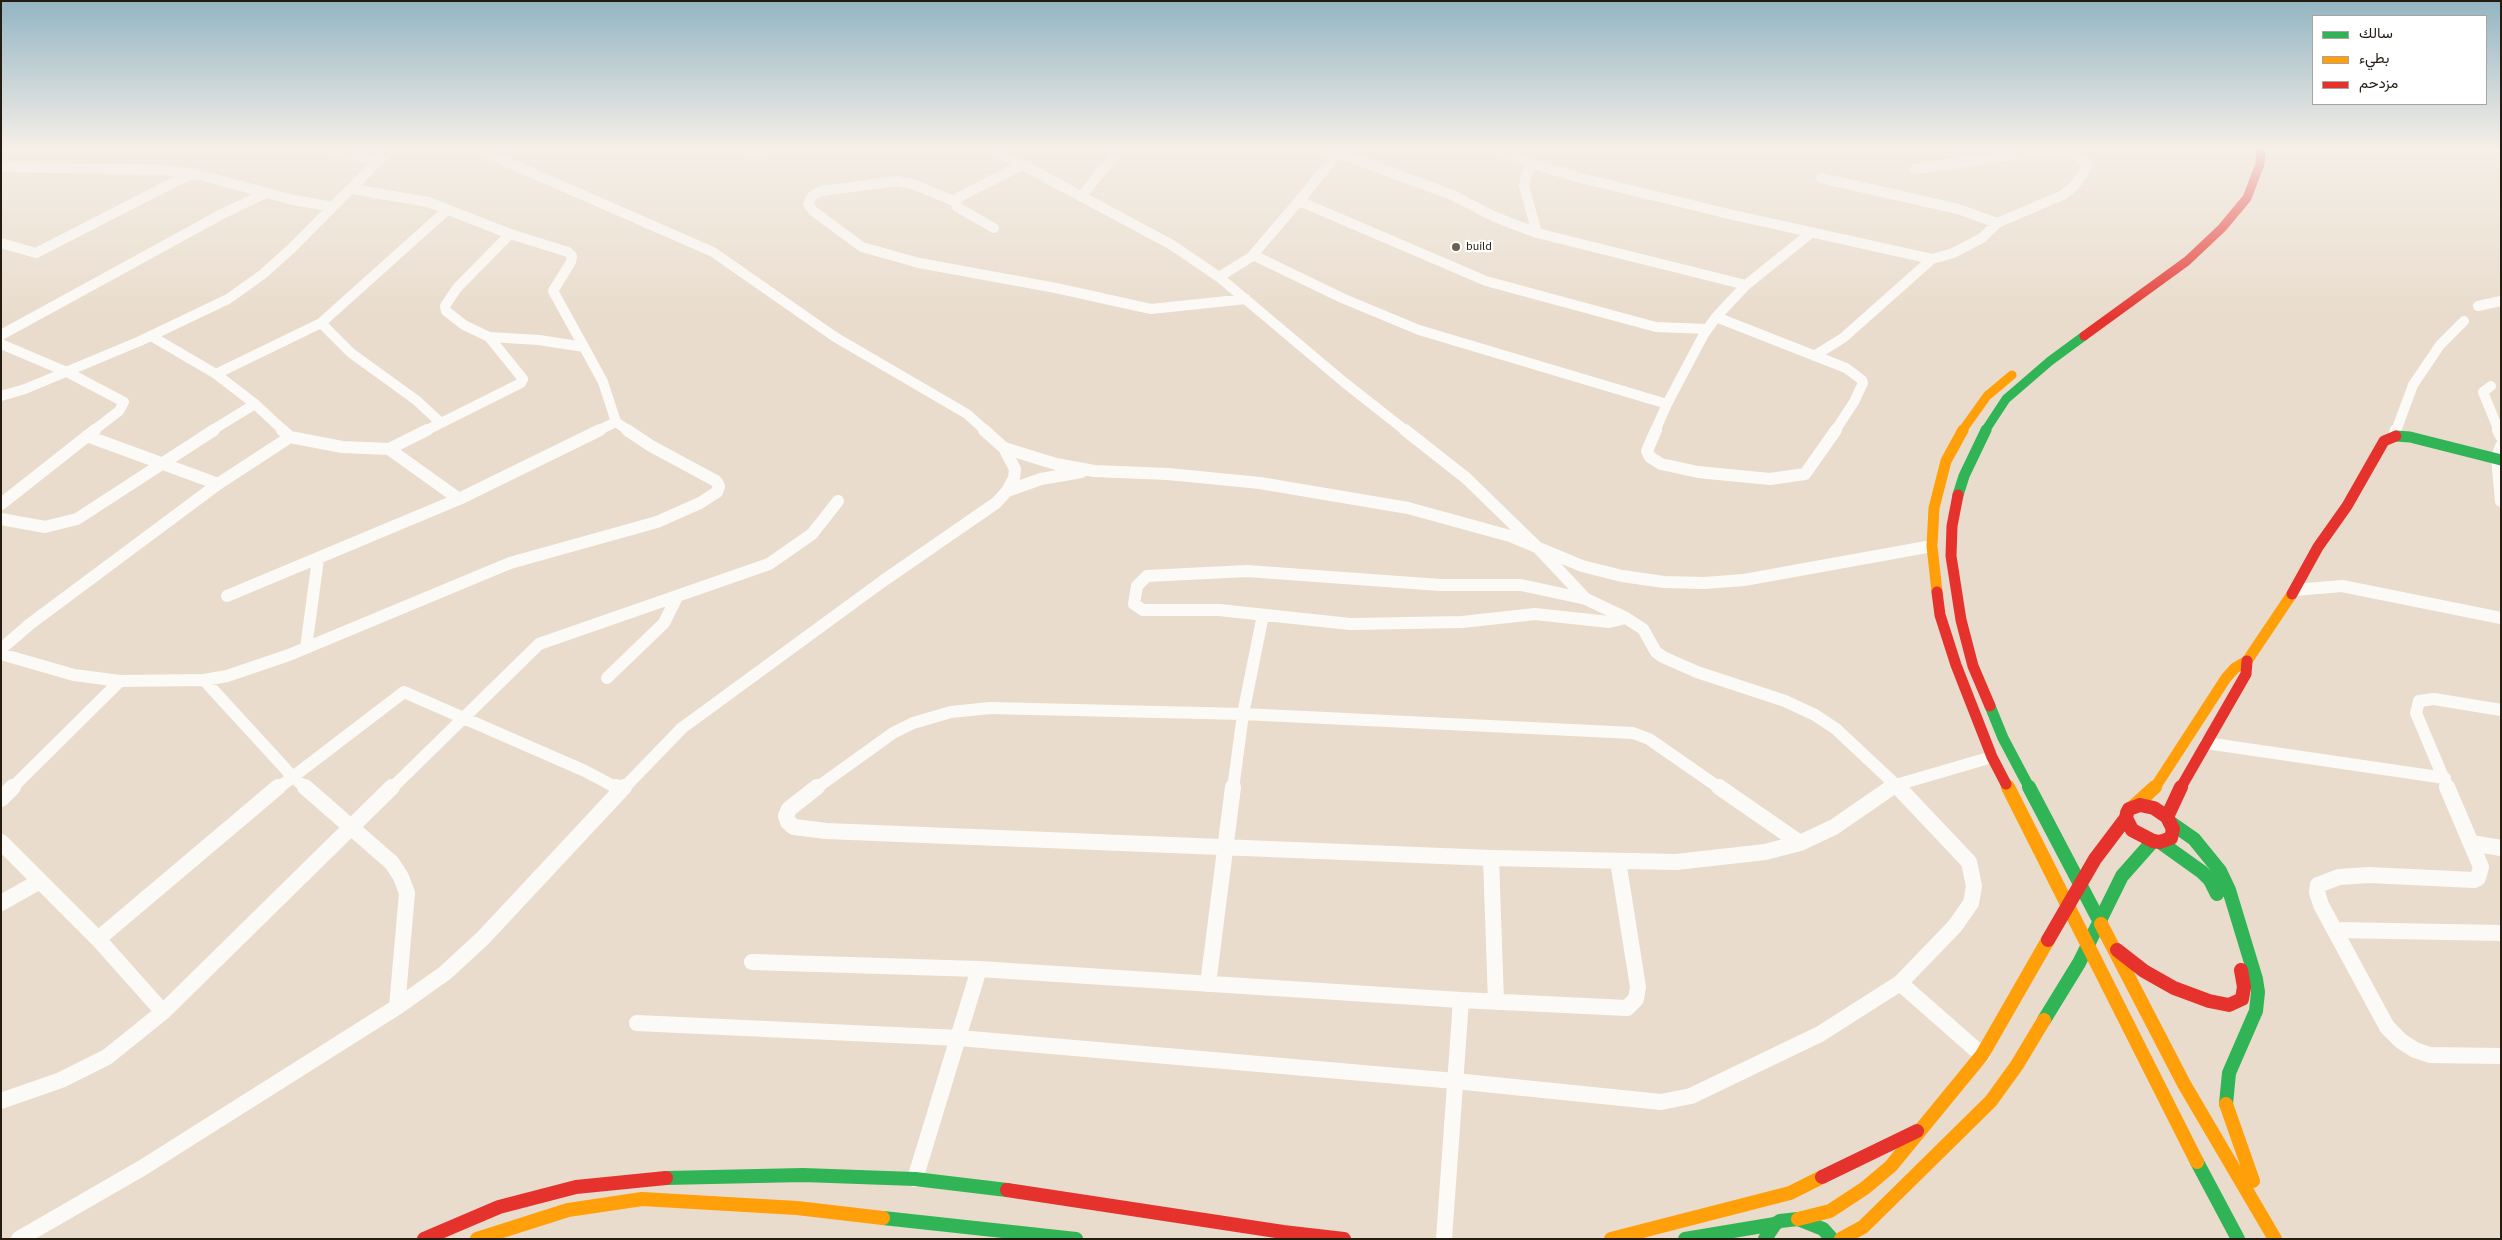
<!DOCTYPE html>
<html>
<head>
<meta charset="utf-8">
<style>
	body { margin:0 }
	#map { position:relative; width:2502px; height:1240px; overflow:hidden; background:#e9dccc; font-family:"Source Sans 3",Vazirmatn,sans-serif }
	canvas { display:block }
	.frame { position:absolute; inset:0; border:2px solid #251c11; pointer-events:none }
	.legend { position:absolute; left:2312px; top:15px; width:175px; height:90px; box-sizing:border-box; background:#fff; border:1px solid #a8a4a0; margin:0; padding:6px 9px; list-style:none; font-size:15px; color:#251c11 }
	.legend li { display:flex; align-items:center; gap:10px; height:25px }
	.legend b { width:25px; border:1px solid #a8a4a0 }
</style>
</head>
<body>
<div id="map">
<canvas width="2502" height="1240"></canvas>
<div class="frame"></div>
<ul class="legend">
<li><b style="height:6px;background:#30b455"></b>سالك</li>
<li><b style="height:6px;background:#ff9f0a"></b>بطيء</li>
<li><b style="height:6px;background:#e5322d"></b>مزدحم</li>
</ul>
</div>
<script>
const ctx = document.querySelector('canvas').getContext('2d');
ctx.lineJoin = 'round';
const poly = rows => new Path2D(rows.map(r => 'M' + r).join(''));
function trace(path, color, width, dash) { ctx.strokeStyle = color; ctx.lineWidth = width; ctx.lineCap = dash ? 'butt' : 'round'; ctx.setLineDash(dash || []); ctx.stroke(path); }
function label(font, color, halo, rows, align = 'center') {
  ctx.font = font + ' "Source Sans 3",sans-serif'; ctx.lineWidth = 4.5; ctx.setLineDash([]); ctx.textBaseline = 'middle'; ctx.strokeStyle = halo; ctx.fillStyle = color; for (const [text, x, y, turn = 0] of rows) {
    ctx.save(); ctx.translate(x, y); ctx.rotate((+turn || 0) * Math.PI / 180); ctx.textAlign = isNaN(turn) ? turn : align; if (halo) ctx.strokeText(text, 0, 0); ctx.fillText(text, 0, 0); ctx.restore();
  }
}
trace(poly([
	[327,148,376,161],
	[475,148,713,252,835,337,967,414,986,431],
	[742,148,756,151,779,148],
	[991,148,1172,245,1219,277,1345,383,1406,431],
	[1326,148,1452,195,1495,217,1537,233,1746,285],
	[1496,148,1534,164,1577,177,1729,214,1932,259],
	[1338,153,1299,201,1486,281,1656,327,1707,329],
	[1534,164,1527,172,1524,186,1537,233],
	[1,167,167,170,200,175,293,200,333,207],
	[1915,169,2050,150,2073,153,2086,162,2087,165,2082,175,2075,185,2063,195,1997,223],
	[352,189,428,202,510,234,457,288,445,306,446,311,464,325,489,337,523,379,521,383,425,431],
	[1081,197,1120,148],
	[956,202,913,184,897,181,821,191,812,196,808,204,813,211,862,247,919,263,1056,288,1151,309,1246,299],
	[994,228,957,207,956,202,959,197,1022,165],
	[510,234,568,252,572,256,571,262,553,291,584,347],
	[1,243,36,253,192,173],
	[1253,255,1342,298,1419,330,1667,404],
	[1219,277,1251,257,1299,201],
	[2478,306,2501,301],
	[1716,317,1846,368,1862,380,1863,383,1854,402,1835,431],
	[1716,317,1746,285,1812,232],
	[1,335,222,214,266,193],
	[151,336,216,374,255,404,284,431],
	[489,337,539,340,584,347,603,382,616,422,629,431],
	[1,344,67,372,124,402,119,411,93,431],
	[1814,356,1843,338,1932,259,1953,253,1982,238,1997,223,1958,209,1821,178],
	[216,374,321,323],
	[2491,386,2483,392,2499,431],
	[1,396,25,389,140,341,228,299,263,274,293,247,391,148],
	[441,423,416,400,351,353,321,323,447,210],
	[211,431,255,404],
	[597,431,616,422],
	[1655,431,1667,404,1704,334,1716,317],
	[2396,431,2413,385,2440,345,2464,321]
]), '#fcfaf7', 10);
trace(poly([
	[282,430,290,437,342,447,389,449,459,499],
	[1405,430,1466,478,1538,548,1586,599],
	[1656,430,1647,451,1650,457,1661,464,1698,472,1770,479,1805,474,1836,430],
	[2498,430,2501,436],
	[87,436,218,484],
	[2394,436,2396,430],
	[2501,446,2497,458,2501,501],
	[1004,448,1056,464,1094,471,1168,474,1260,483,1408,508,1510,536,1582,566,1622,576,1664,582,1704,583,1744,580,1932,546],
	[389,449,427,430],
	[1007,491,1041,479,1081,472],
	[1,504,95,430],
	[1,519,45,527,77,519,214,430],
	[1247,571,1440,585,1521,585,1586,599,1626,618,1609,622,1535,614,1462,622,1350,624,1219,610,1143,610,1134,604,1137,586,1147,576,1247,571],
	[2295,590,2342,586,2501,618],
	[227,596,459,499,600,430],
	[1626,618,1643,629,1656,652,1663,657,1697,672,1785,701,1815,715,1836,729,1900,789],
	[306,648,318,559],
	[1,649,30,624,218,484,290,437],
	[1,654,74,675,120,681,204,680,227,676,289,655,510,563,657,522,700,503,717,492,719,486,716,481,651,446,627,430],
	[607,678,664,623,677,597],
	[204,680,292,776,307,789],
	[2206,743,2445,778],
	[11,789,120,681],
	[277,789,404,692,585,771,619,789],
	[391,789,539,644,769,564,812,534,838,501],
	[623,789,682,728,883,581,996,503,1007,491,1014,478,1015,469,1004,448,984,430],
	[815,789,893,733,913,723,951,712,990,708,1243,714,1633,733,1649,739,1721,789],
	[1233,789,1243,714,1263,615],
	[1891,789,1896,785,1992,757],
	[2448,789,2416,713,2419,701,2434,699,2501,710]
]), '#fcfaf7', 12);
trace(poly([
	[305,787,392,863,401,877,407,893,397,1007],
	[616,787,621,790],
	[817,787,789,809,786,816,788,822,794,827,826,831,1491,858,1676,862,1765,852,1800,843],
	[1719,787,1800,843],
	[2447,787,2481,867,2478,878,2474,880,2369,875,2339,877,2318,885,2317,892,2321,905,2387,1027,2401,1041,2415,1050,2430,1055,2501,1056],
	[1,799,13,787],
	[1,842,98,939,163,1012],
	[1800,843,1834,827,1892,787],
	[2471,843,2501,848],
	[1491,858,1496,1002],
	[1,903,40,881],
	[2335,930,2501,933],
	[98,939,278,787],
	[752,962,979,969,1461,1000,1627,1008,1636,999,1638,987,1618,861],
	[1900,983,1982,1055],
	[1208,984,1233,787],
	[637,1023,959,1038,1455,1081,1661,1102,1691,1096,1820,1034,1900,983,1955,926,1971,903,1974,886,1969,862,1898,787],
	[1,1101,61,1080,107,1057,163,1012,392,787],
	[915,1179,979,969],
	[19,1239,142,1168,397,1007,445,973,483,938,624,787],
	[1444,1239,1461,1000]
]), '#fcfaf7', 16);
trace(poly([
	[1985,431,2006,399,2050,361,2084,336]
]), '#30b455', 9);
trace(poly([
	[2396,436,2410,437,2501,460],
	[1958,495,1964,476,1986,430],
	[1990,706,2003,738,2030,789]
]), '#30b455', 11);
trace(poly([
	[2029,787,2101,924],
	[2171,823,2194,839,2220,871,2229,890,2256,979,2258,992,2256,1011,2229,1073,2226,1104],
	[2160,842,2202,872,2210,880,2217,894],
	[2044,1020,2079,963,2122,876,2153,841],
	[2197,1162,2238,1239],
	[666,1178,803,1175,915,1179,1007,1190],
	[883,1218,1076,1239],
	[1685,1239,1775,1224],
	[1765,1239,1775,1224,1780,1221,1798,1219,1823,1229,1832,1239]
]), '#30b455', 14);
trace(poly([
	[1962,431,1987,396,2012,375]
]), '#ff9f0a', 9);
trace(poly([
	[1937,592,1932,546,1934,508,1946,461,1963,430],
	[2006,784,2008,789],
	[2154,789,2226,678,2235,668,2247,661,2292,594]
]), '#ff9f0a', 11);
trace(poly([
	[2008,787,2197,1162],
	[2134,806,2155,787],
	[2101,924,2184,1084,2275,1239],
	[2226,1104,2253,1181],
	[1798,1219,1830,1211,1865,1188,1891,1166,1982,1055,2048,940],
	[477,1239,568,1210,642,1199,797,1208,883,1218],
	[1611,1239,1790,1193,1822,1177],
	[1841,1239,1863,1227,1991,1101,2017,1065,2044,1020]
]), '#ff9f0a', 14);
trace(poly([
	[2084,336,2187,261,2222,228,2247,198,2260,164,2261,148]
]), '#e5322d', 9);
trace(poly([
	[1958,495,1952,526,1951,556,1961,620,1973,666,1990,706],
	[1937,592,1940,615,1956,665,1992,757,2006,784],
	[2292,594,2318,547,2347,506,2384,441,2396,436],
	[2180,789,2246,674,2247,661]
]), '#e5322d', 11);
trace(poly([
	[2140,805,2154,808,2167,817,2173,829,2171,838,2160,842,2153,841,2132,830,2126,818,2127,813,2129,809,2140,805],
	[2167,817,2181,787],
	[2048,940,2095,859,2126,818],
	[2117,950,2144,971,2174,988,2209,1001,2229,1005,2242,999,2244,987,2241,970],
	[1822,1177,1917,1131],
	[1007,1190,1283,1232,1344,1239],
	[424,1239,499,1207,576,1187,666,1178]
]), '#e5322d', 14);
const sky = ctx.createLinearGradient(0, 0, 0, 321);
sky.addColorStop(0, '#93b5c2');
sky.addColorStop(0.46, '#f5efe8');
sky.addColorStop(1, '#f5efe800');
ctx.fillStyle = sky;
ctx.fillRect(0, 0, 2502, 321);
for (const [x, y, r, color] of [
	[1456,247,5,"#6a5f52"]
]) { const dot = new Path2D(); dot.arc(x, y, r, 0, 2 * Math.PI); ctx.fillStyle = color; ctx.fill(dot); trace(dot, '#fff', 2); }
label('12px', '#251c11', '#fff', [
	["build",1466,247]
], 'left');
</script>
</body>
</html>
